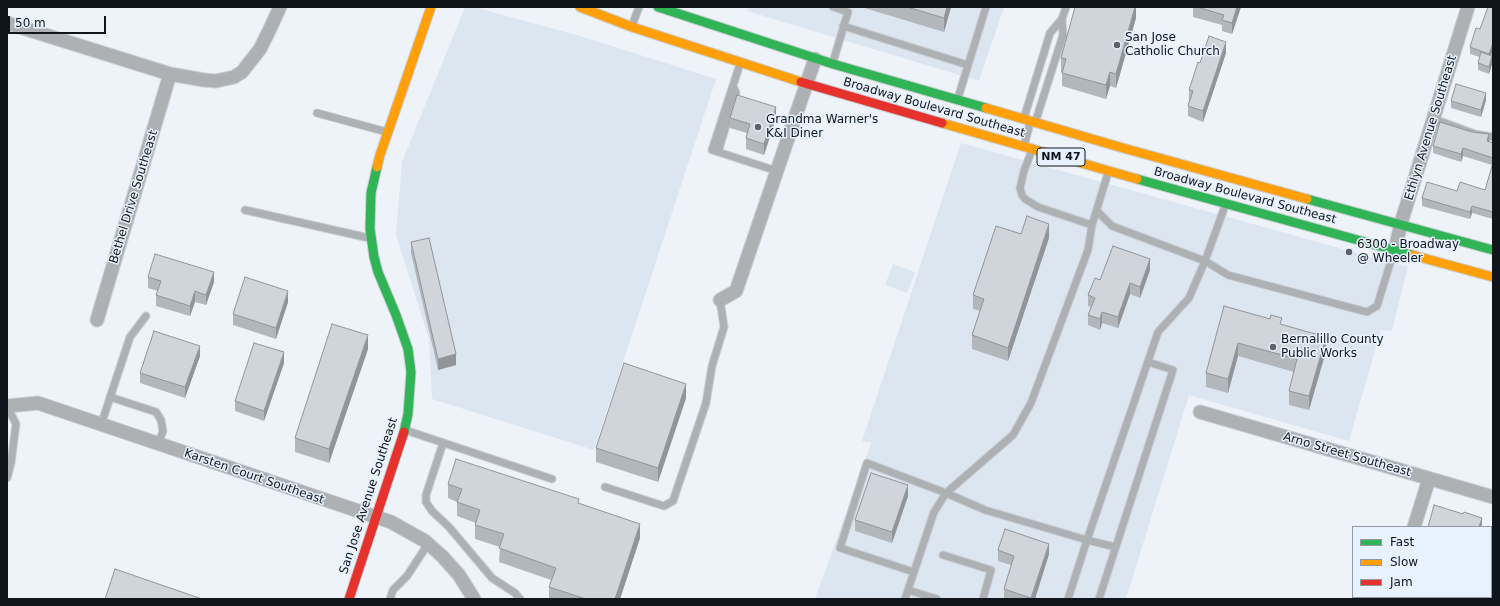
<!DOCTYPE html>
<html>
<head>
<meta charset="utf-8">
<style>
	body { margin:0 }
	#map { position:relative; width:1500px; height:606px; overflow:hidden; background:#edf3f9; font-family:"DejaVu Sans",sans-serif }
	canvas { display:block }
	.frame { position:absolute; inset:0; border:8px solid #0f151b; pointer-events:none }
	.legend { position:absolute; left:1352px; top:526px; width:140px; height:72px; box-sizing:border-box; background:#e8f2fe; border:1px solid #919aa3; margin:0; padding:5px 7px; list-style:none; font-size:12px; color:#0f151b }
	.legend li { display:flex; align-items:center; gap:8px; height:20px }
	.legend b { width:20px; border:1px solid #919aa3 }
	.scale { position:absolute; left:8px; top:16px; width:98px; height:18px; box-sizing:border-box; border:2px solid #0f151b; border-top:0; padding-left:5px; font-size:12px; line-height:14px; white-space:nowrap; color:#0f151b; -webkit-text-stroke:3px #e8f2fe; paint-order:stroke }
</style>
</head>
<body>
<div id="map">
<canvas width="1500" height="606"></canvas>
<div class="frame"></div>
<ul class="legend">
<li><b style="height:5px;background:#30b455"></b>Fast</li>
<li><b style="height:5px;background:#ff9f0a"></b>Slow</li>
<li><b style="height:5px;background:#e5322d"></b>Jam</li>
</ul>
<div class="scale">50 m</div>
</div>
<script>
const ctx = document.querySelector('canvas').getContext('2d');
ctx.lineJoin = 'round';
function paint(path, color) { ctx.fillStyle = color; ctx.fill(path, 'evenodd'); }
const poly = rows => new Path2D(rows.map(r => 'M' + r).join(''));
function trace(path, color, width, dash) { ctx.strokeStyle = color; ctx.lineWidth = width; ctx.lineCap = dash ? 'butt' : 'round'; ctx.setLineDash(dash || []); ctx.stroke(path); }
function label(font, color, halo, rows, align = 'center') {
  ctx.font = font + ' "DejaVu Sans",sans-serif'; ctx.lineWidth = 3; ctx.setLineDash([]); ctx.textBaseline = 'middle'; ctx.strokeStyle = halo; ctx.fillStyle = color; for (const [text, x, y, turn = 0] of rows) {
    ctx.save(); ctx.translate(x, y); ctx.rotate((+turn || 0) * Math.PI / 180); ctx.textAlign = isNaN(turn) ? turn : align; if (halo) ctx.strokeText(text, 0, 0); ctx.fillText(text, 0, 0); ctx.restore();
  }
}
paint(poly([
	[465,7,474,7,580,36,716,79,594,450,432,399,429,339,396,235,402,162],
	[749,7,1004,7,979,81,747,11],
	[961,143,1408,267,1392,331,1381,330,1349,441,1189,395,1126,599,815,599,871,443,862,441],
	[893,264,915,272,907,293,885,285]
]), '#dce6f1');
const lane = poly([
	[833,7,848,12,833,62],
	[1062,19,1066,7],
	[632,26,639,7],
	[843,26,968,65],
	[740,64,712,150,777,171],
	[958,98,986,7],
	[317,113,387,132],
	[1024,118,1050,33,1062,19,1063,35,1036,120],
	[1434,119,1475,134,1493,137],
	[1024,146,1030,123],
	[1032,150,1024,171,1020,188,1022,195,1025,199,1038,207,1092,225],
	[718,152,736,93,733,86],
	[1108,173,1092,225,1088,250,1031,403,1013,435,946,493,985,510,1087,540,1158,332,1189,298,1205,261,1225,206],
	[245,210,369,238],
	[1097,211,1112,226,1205,261,1228,275,1367,312,1377,306,1394,251],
	[110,397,156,412,161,420,163,431,158,444],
	[7,406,16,424,11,463,7,478],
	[101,425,130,337,146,316],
	[405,430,552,479],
	[443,443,426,495,426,502,432,511,449,527,492,578,515,593,520,599],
	[605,487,664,506,673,501,706,403,712,366,724,327,720,300],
	[943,555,991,570,983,599],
	[908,590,937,599],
	[1443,597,1450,599],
	[390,599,393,590,407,576,428,544],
	[905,599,934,512,946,493,867,463,840,548,914,572],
	[1068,599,1087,540,1115,547],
	[1099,599,1173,370,1148,362]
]);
const street = poly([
	[7,23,170,74,204,80,216,81,234,77,242,72,260,49,269,31,280,7],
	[1395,250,1401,223,1468,7],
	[720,300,736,291,815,59],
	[97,320,170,74],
	[7,406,38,403,391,522,425,541,442,556,459,575,474,599],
	[1200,412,1493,497],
	[1414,527,1429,479],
	[1392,599,1393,597]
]);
const fast = poly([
	[658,7,833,64,986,108],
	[377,167,371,193,370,229,374,257,378,272,396,315,408,349,411,372,408,414,404,432],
	[1137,179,1412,255],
	[1307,199,1493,250]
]);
const slow = poly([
	[580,7,632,27,801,82],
	[986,108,1123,148,1307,199],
	[942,123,1137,179],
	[377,167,380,155,431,7],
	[1412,255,1493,277]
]);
const jam = poly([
	[801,82,942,123],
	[349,599,404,432]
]);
trace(lane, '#cacfd5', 9);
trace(street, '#cacfd5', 15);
trace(fast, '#cacfd5', 11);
trace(slow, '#cacfd5', 11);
trace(jam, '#cacfd5', 11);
trace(lane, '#adb1b4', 7);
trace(street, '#adb1b4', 13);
trace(fast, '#30b455', 9);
trace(slow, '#ff9f0a', 9);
trace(jam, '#e5322d', 9);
paint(poly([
	[861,7,951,7,944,32],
	[1136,7,1136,18,1116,88,1110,86,1106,99,1062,86,1062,72,1061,72,1061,58],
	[1193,7,1241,7,1232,34,1222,31,1222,25,1193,17],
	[1470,47,1493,50,1491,56,1492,64,1489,74,1478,70,1478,63,1480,57,1470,54],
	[1226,53,1203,122,1188,116,1188,106,1189,100,1189,90,1200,63],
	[1486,100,1481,117,1451,108,1451,101],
	[730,118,776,118,764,155,746,149,746,138,747,133,730,128],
	[1489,142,1493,143,1493,219,1472,213,1470,219,1422,206,1422,198,1485,190,1492,165,1463,156,1461,162,1433,153,1433,146],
	[1021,234,1049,238,1008,361,972,349,972,335,980,311,973,309,973,295],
	[411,242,456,365,438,370,411,253],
	[1150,270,1140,298,1130,294,1118,328,1102,323,1100,330,1088,325,1088,315,1091,307,1088,306,1088,295,1100,280],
	[148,277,214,282,206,305,195,302,190,316,156,306,156,295,158,291,148,288],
	[288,302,276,339,233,325,233,314],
	[1224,306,1282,325,1326,351,1309,410,1289,405,1289,391,1294,372,1238,356,1228,393,1206,387,1206,373],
	[368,349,329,463,295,452,295,438],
	[200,356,185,398,140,383,140,373],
	[284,363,264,421,235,411,235,401],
	[686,398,658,482,596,462,596,448],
	[448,484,579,503,640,538,620,599,549,599,549,587,551,580,499,562,500,547,475,539,475,525,476,523,457,516,457,502,448,498],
	[908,496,892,543,855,531,855,520],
	[1491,532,1493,533,1493,559,1491,558],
	[998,550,1049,554,1035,599,1004,599,1004,589,1011,565,998,561]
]), '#b2b7bc');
paint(poly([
	[947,7,951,7,944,32,944,18],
	[1135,7,1136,7,1136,18,1116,88,1116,74],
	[1237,7,1241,7,1232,34,1232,23],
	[1226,42,1226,53,1203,122,1203,111],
	[1493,43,1493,50,1489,61,1489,54],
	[1492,56,1492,64,1489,74,1489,67],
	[1110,72,1110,86,1106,99,1106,85],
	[1486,93,1486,100,1481,117,1481,110],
	[776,107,776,118,764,155,764,144],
	[1489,134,1489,141,1487,141],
	[1463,148,1463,156,1461,162,1461,154],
	[1472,206,1472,213,1470,219,1470,212],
	[1049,224,1049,238,1008,361,1008,348],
	[1150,259,1150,270,1140,298,1140,287],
	[214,272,214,282,206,305,206,295],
	[1130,283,1130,294,1118,328,1118,317],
	[195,291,195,302,190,316,190,306],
	[288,291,288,302,276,339,276,328],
	[1102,312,1102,323,1100,330,1100,319],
	[368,335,368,349,329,463,329,449],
	[1326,337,1326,351,1309,410,1309,396],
	[1238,343,1238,356,1228,393,1228,379],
	[200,346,200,356,185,398,185,387],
	[284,352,284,363,264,421,264,411],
	[456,354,456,365,438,370,438,359],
	[686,384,686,398,658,482,658,468],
	[908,485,908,496,892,543,892,532],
	[1482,518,1482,525,1481,527,1479,527],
	[640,524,640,538,620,599,615,599],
	[1049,544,1049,554,1035,599,1031,599]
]), '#919599');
const building = poly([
	[907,7,947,7,944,18,907,7],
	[1075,7,1135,7,1116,74,1110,72,1106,85,1062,73,1066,59,1061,58,1075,7],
	[1197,7,1237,7,1232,23,1222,20,1224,15,1197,7],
	[1488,7,1493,7,1493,43,1489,54,1470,47,1476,28,1480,29,1488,7],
	[1209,36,1226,42,1203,111,1188,106,1193,91,1189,90,1198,62,1200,63,1209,36],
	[1481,52,1492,56,1489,67,1478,63,1481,52],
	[1456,84,1486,93,1481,110,1451,101,1456,84],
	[737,95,776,107,764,144,746,138,750,124,730,118,737,95],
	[1440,122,1472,132,1489,134,1487,141,1493,143,1493,158,1463,148,1461,154,1433,146,1440,122],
	[1493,163,1493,212,1472,206,1470,212,1422,198,1427,182,1457,191,1460,182,1485,190,1493,163],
	[1027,216,1049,224,1008,348,972,335,984,299,973,295,996,226,1021,234,1027,216],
	[429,238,456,354,438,359,411,242,429,238],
	[1113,246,1150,259,1140,287,1130,283,1118,317,1102,312,1100,319,1088,315,1095,298,1088,295,1095,278,1100,280,1113,246],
	[155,254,214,272,206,295,195,291,190,306,156,295,161,281,148,277,155,254],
	[245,277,288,291,276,328,233,314,245,277],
	[1224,306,1270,319,1271,315,1282,318,1280,324,1326,337,1309,396,1289,391,1297,359,1238,343,1228,379,1206,373,1224,306],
	[332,324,368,335,329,449,295,438,332,324],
	[154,331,200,346,185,387,140,373,154,331],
	[254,343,284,352,264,411,235,401,254,343],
	[624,363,686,384,658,468,596,448,624,363],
	[456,459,579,499,578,503,640,524,615,599,586,599,549,587,556,568,499,548,504,534,475,525,480,510,457,502,462,489,448,484,456,459],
	[871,473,908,485,892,532,855,520,871,473],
	[1434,505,1463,514,1464,512,1482,518,1479,527,1428,527,1434,505],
	[1005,529,1049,544,1031,598,1004,589,1014,556,998,550,1005,529],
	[1491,532,1493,533,1493,552,1491,551,1491,532],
	[115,569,202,599,105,599,115,569],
	[1404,597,1425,597,1424,599,1403,599,1404,597]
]);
paint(building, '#cfd5db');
trace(building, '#919599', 1);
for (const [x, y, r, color] of [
	[1117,45,4,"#5d6369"],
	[758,127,4,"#5d6369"],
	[1349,252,4,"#5d6369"],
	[1273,347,4,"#5d6369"]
]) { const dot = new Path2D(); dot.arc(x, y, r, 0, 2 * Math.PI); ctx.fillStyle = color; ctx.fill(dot); trace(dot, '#e8f2fe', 1.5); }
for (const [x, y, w] of [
	[1061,157,48]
]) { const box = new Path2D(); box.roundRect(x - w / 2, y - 9, w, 18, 3); ctx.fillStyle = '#e8f2fe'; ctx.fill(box); trace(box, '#0f151b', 1); }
label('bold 11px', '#0f151b', null, [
	["NM 47",1061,157]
]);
label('12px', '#0f151b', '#e8f2fe', [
	["San Jose",1125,38],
	["Catholic Church",1125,52],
	["Grandma Warner's",766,120],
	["K&I Diner",766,134],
	["6300 - Broadway",1357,245],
	["@ Wheeler",1357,259],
	["Bernalillo County",1281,340],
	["Public Works",1281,354]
], 'left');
label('12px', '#0f151b', '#e8f2fe', [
	["Broadway Boulevard Southeast",934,108,16],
	["Ethlyn Avenue Southeast",1431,128,-73],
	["Broadway Boulevard Southeast",1245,196,15],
	["Bethel Drive Southeast",134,197,-73],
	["Arno Street Southeast",1347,455,16],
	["Karsten Court Southeast",254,477,19],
	["San Jose Avenue Southeast",369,496,-72]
]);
</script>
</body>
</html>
